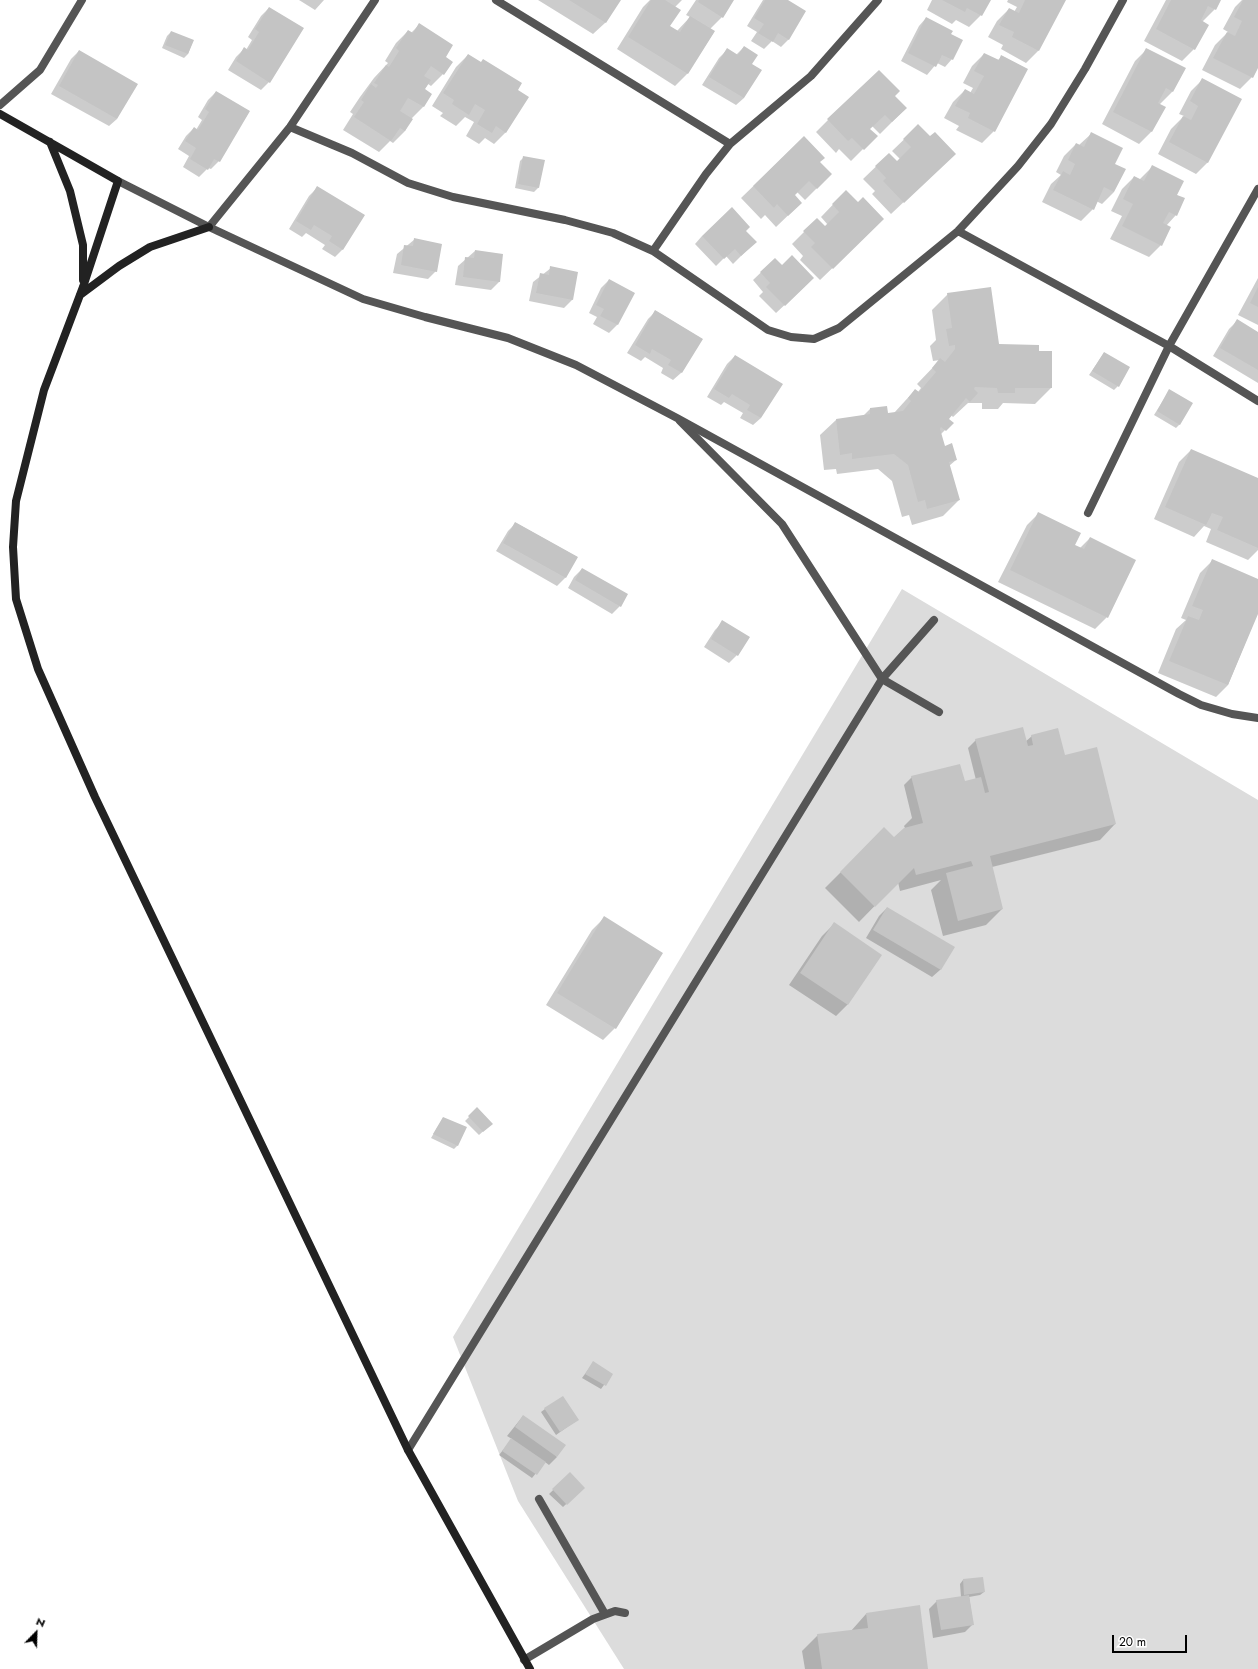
<!DOCTYPE html>
<html>
<head>
<meta charset="utf-8">
<style>
	body { margin:0 }
	#map { position:relative; width:1258px; height:1669px; overflow:hidden; background:#fff; font-family:Jost,sans-serif }
	canvas { display:block }
	.north { position:absolute; left:16px; top:1613px; width:40px; height:40px; -webkit-text-stroke:3px #fff; paint-order:stroke; rotate:23deg; font-size:11px; font-weight:700; line-height:16px; text-align:center; color:#000 }
	.north::after { content:''; display:block; margin:auto; width:14px; height:18px; background:#000; clip-path:polygon(50% 0,100% 100%,50% 72%,0 100%) }
	.scale { position:absolute; left:1112px; top:1635px; width:75px; height:18px; box-sizing:border-box; border:2px solid #000; border-top:0; padding-left:5px; font-size:12px; line-height:14px; white-space:nowrap; color:#000; -webkit-text-stroke:3px #fff; paint-order:stroke }
</style>
</head>
<body>
<div id="map">
<canvas width="1258" height="1669"></canvas>
<div class="north">N</div>
<div class="scale">20 m</div>
</div>
<script>
const ctx = document.querySelector('canvas').getContext('2d');
ctx.lineJoin = 'round';
function paint(path, color) { ctx.fillStyle = color; ctx.fill(path, 'evenodd'); }
const poly = rows => new Path2D(rows.map(r => 'M' + r).join(''));
function trace(path, color, width, dash) { ctx.strokeStyle = color; ctx.lineWidth = width; ctx.lineCap = dash ? 'butt' : 'round'; ctx.setLineDash(dash || []); ctx.stroke(path); }
paint(poly([
	[902,589,1258,800,1258,1669,624,1669,518,1501,453,1337]
]), '#dcdcdc');
paint(poly([
	[299,0,324,0,315,10],
	[538,0,619,0,605,23,593,34],
	[650,0,682,0,675,7,669,26,677,31,690,17,686,15,696,0,733,0,722,17,710,29,714,32,687,74,675,86,617,49,643,7],
	[763,0,786,0,789,39,781,47,772,41,764,49,751,41,757,32,747,26],
	[932,0,989,0,981,15,969,27,956,20,952,24,927,10],
	[1008,0,1065,0,1038,51,1026,63,1001,49,1003,45,988,37,997,21,1009,9,1014,12,1017,7,1007,2],
	[1166,0,1220,0,1215,9,1202,22,1194,49,1182,61,1144,41],
	[1242,0,1258,1,1258,66,1252,77,1240,89,1202,70,1215,45,1228,32,1223,29,1235,7],
	[269,8,269,82,261,90,228,70,236,57,244,49,246,50,252,40,248,37,261,16],
	[926,18,952,59,945,67,937,63,927,75,901,61,919,26],
	[419,25,444,57,443,74,431,86,428,84,424,90,431,94,423,107,411,119,405,131,393,143,390,141,379,152,343,130,353,114,350,112,360,97,374,78,388,63,385,61,396,43,408,31,411,33],
	[171,32,193,41,188,54,184,58,162,48,167,36],
	[744,47,744,98,736,105,702,85,719,58,727,50,736,55],
	[1147,49,1185,69,1172,92,1159,105,1164,108,1151,132,1139,144,1102,124,1135,61],
	[79,51,117,119,109,126,51,94,71,59],
	[984,54,997,61,1002,56,1027,69,994,131,982,143,956,130,959,126,944,118,953,102,965,90,970,93,973,88,963,83,972,66],
	[468,55,517,90,506,132,494,144,485,138,479,144,466,136,474,122,465,117,456,126,440,116,443,113,432,106,456,67],
	[1203,79,1208,162,1196,174,1158,154,1171,129,1184,116,1179,114,1191,91],
	[216,92,249,112,219,161,211,169,208,168,199,177,183,167,189,156,178,149,186,136,194,128,196,130,202,120,198,117,208,100],
	[894,96,906,108,880,134,872,126,869,129,876,136,851,161,839,149,836,153,816,132,828,120],
	[918,126,942,166,891,214,872,194,875,191,863,179,889,154,897,162,900,159,892,151],
	[1091,134,1114,164,1114,192,1102,204,1096,201,1093,209,1081,221,1042,202,1051,184,1061,175,1056,172,1064,156,1076,144,1079,145],
	[804,137,819,162,831,174,805,200,797,192,794,195,801,203,776,227,765,215,761,219,741,198],
	[524,157,544,161,538,188,534,192,515,188,520,161],
	[1152,167,1176,195,1184,199,1176,215,1166,226,1161,245,1149,257,1110,239,1122,216,1111,211,1122,189,1134,177,1139,180],
	[317,188,343,249,335,257,322,249,325,245,306,233,302,237,289,229,309,196],
	[846,191,871,231,820,280,800,260,803,256,792,244,817,219,825,228,828,225,821,217],
	[745,231,755,242,733,264,726,256,716,266,695,244,702,236],
	[415,239,436,271,428,279,393,273,397,254],
	[475,251,502,255,499,282,491,290,455,285,458,266],
	[775,259,805,286,776,313,759,296,763,292,753,280],
	[551,268,577,273,572,300,564,308,529,301,533,282],
	[1258,278,1258,325,1238,315],
	[609,280,634,293,617,325,609,333,593,324,597,317,589,313,601,288],
	[948,294,998,345,1038,352,1051,388,1035,404,1003,403,998,409,982,409,982,403,968,403,953,417,951,415,948,419,952,423,940,435,944,447,956,460,949,466,959,500,943,516,912,525,909,515,902,517,892,481,878,469,837,474,836,469,824,470,820,435,836,420,863,416,870,409,886,407,887,414,894,413,915,390,918,392,921,388,917,384,940,360,933,361,930,346,936,340,932,310],
	[656,311,702,339,681,373,673,380,661,373,663,368,645,357,641,361,627,353,648,319],
	[1237,321,1258,333,1258,383,1213,356,1229,329],
	[1104,353,1118,386,1114,390,1089,375],
	[735,356,761,418,753,425,740,418,743,413,724,402,721,405,707,397,727,364],
	[1169,391,1180,424,1176,428,1154,415],
	[1191,450,1258,480,1258,550,1248,560,1206,542,1211,529,1204,526,1194,537,1154,519,1179,462],
	[1039,513,1074,545,1080,548,1090,538,1107,617,1095,629,998,582,1027,525],
	[516,523,577,557,565,578,557,586,496,551,508,531],
	[1212,561,1258,580,1258,612,1228,685,1216,697,1158,673,1176,629,1186,620,1181,618,1200,573],
	[582,569,620,606,612,614,568,588,574,577],
	[723,622,737,655,729,663,704,647,715,630],
	[1032,736,1065,757,1115,824,1100,840,992,867,1002,909,986,925,943,936,931,890,941,880,900,891,898,882,859,922,825,888,884,829,894,839,905,828,904,826,912,818,904,785,912,777,961,783,976,780,968,748,976,740,1025,742],
	[887,908,953,947,940,970,932,977,866,938,879,916],
	[604,918,662,953,615,1028,603,1040,546,1005,592,930],
	[834,924,848,1004,836,1016,789,985,822,936],
	[477,1109,488,1127,479,1135,465,1121],
	[443,1118,458,1145,454,1149,431,1138],
	[593,1363,612,1374,601,1389,582,1378],
	[545,1409,577,1420,556,1435,541,1412],
	[523,1416,557,1457,549,1465,545,1462,532,1478,499,1455,512,1439,507,1436],
	[570,1474,583,1488,563,1507,549,1494],
	[963,1580,984,1592,980,1595,969,1597,973,1624,965,1632,933,1638,929,1609,937,1601,961,1597,960,1584],
	[866,1614,927,1669,805,1669,802,1651,818,1635,851,1631]
]), '#0003');
paint(poly([
	[569,0,621,0,606,23],
	[651,0,665,0,681,10,670,26,680,32,690,16,715,31,688,74,628,37],
	[699,0,734,0,723,18,698,2],
	[765,0,788,0,806,11,789,40,778,33,773,42,758,33,764,24,754,18],
	[942,0,991,0,982,16,967,8,965,12],
	[1025,0,1066,0,1039,51,1012,37,1014,32,999,25,1009,8,1019,13],
	[1171,0,1221,0,1216,10,1208,6,1201,20,1209,25,1195,50,1156,29],
	[1243,0,1258,0,1258,68,1253,78,1213,58,1227,32,1235,36,1242,21,1234,17],
	[269,7,304,28,270,83,236,61,244,47,248,50,259,32,255,29],
	[926,17,953,31,951,34,963,40,953,60,942,55,936,67,908,53],
	[419,23,453,45,446,57,453,62,444,75,431,66,424,76,431,80,425,89,432,94,424,107,408,98,400,111,413,119,405,131,400,128,391,141,354,117,364,102,361,100,371,84,376,88,378,85,374,83,386,65,389,67,399,51,396,48,408,30,413,33],
	[171,31,194,40,188,54,165,45],
	[744,46,758,55,752,64,762,70,744,98,709,77,727,48,738,55],
	[1146,48,1186,68,1173,92,1166,88,1158,103,1166,107,1152,132,1113,112],
	[79,50,138,84,117,119,59,86],
	[984,53,999,60,1001,55,1028,69,995,132,968,118,970,113,955,106,965,89,974,94,984,76,974,71],
	[468,54,481,62,483,59,522,83,518,90,529,97,506,133,496,126,492,133,477,124,485,110,475,104,469,115,452,104,454,100,443,93],
	[879,70,900,91,895,96,907,108,892,122,885,115,870,129,878,136,864,150,852,138,848,141,827,119],
	[1202,78,1242,99,1208,163,1169,142,1183,116,1191,120,1198,106,1190,101],
	[216,91,250,111,220,162,214,159,208,170,190,159,196,148,185,141,194,127,198,130,209,112,205,109],
	[918,124,930,136,935,132,956,154,904,203,883,181,886,178,875,166,889,153,897,161,911,147,903,139],
	[1091,132,1123,148,1115,164,1126,169,1114,192,1104,187,1094,210,1053,190,1063,171,1070,175,1075,164,1068,160,1076,143,1084,147],
	[804,136,825,158,820,162,832,174,817,189,809,181,795,195,802,203,788,216,777,204,774,208,753,186],
	[523,156,545,160,539,188,518,184],
	[1152,165,1184,181,1177,195,1185,198,1177,216,1169,212,1163,223,1171,227,1162,246,1122,226,1133,204,1123,199,1134,176,1144,181],
	[317,186,365,215,343,250,329,241,332,236,314,225,311,230,296,221],
	[846,190,858,202,863,197,884,219,833,269,811,247,815,243,803,231,817,218,825,226,839,212,832,204],
	[732,207,750,227,746,231,757,242,741,256,735,249,724,259,702,236],
	[414,238,442,244,437,272,401,265,404,245,413,246],
	[475,250,503,254,500,282,463,277,465,257,474,258],
	[792,255,814,278,785,306,766,287,770,283,760,272,775,258,782,265],
	[550,266,578,272,573,300,536,293,540,273,549,275],
	[609,279,635,293,618,325,600,316,604,309,596,305],
	[991,287,999,344,1039,345,1039,351,1052,351,1052,388,1015,388,1015,393,998,393,997,388,975,387,974,389,978,393,970,402,966,398,949,419,954,423,946,431,941,427,940,429,945,446,952,443,957,460,949,462,960,500,927,509,925,500,918,502,908,465,894,454,852,459,852,453,840,455,836,419,870,414,870,408,887,406,888,413,903,411,911,401,908,398,915,389,919,392,936,372,932,368,940,358,945,362,955,349,955,345,949,346,946,329,952,328,947,293],
	[1258,287,1258,307,1250,303],
	[655,310,703,339,682,373,668,365,671,360,652,349,650,354,635,345],
	[1237,319,1258,332,1258,370,1220,348],
	[1104,352,1130,367,1119,387,1092,371],
	[735,355,783,384,761,418,747,410,750,405,732,394,729,398,714,389],
	[1169,389,1193,403,1180,425,1157,411],
	[1191,449,1258,478,1258,548,1217,530,1223,517,1212,513,1206,525,1165,507],
	[1038,512,1081,533,1075,545,1084,549,1090,537,1136,560,1108,618,1010,570],
	[515,522,578,557,566,578,503,543],
	[1212,559,1258,579,1258,614,1228,685,1169,661,1188,616,1199,620,1203,610,1192,606],
	[582,568,628,594,621,607,575,580],
	[722,620,750,637,738,656,711,639],
	[1023,727,1028,746,1033,745,1031,735,1058,728,1065,755,1097,747,1116,824,990,856,1003,909,958,921,946,873,973,866,971,861,916,875,914,868,875,907,840,872,884,827,894,837,904,828,923,823,911,776,960,764,965,781,981,777,985,793,989,792,975,739],
	[887,907,955,947,941,970,873,930],
	[604,916,663,953,616,1029,557,993],
	[834,922,882,955,848,1005,800,973],
	[477,1107,493,1124,483,1132,468,1116],
	[443,1117,467,1127,458,1146,433,1134],
	[593,1361,613,1374,606,1386,585,1374],
	[563,1396,579,1420,560,1432,544,1408],
	[523,1415,566,1445,557,1457,515,1427],
	[511,1438,546,1462,537,1475,502,1451],
	[570,1472,585,1488,567,1505,552,1489],
	[983,1577,985,1592,964,1595,963,1579],
	[969,1595,974,1625,941,1630,936,1600],
	[920,1605,928,1669,822,1669,817,1634,868,1628,866,1613]
]), '#c4c4c4');
trace(poly([
	[0,105,40,70,82,0],
	[680,421,782,524,882,679,939,712],
	[1088,513,1169,346],
	[408,1450,882,679,934,620],
	[539,1499,605,1614],
	[524,1660,593,1619,615,1611,625,1613]
]), '#555', 8);
trace(poly([
	[496,0,730,144],
	[290,127,352,153,408,183,453,197,565,220,613,233,653,251,768,330,791,337,814,339,839,328,958,231,1018,166,1051,124,1085,69,1123,0],
	[118,181,209,227,363,299,425,317,508,338,576,365,677,418,1179,694,1201,705,1232,714,1258,718],
	[209,227,290,127,375,0],
	[958,231,1169,346,1258,401],
	[653,251,706,174,730,144,811,76,878,0],
	[1169,346,1258,189]
]), '#555', 8);
trace(poly([
	[0,114,118,181,83,287,44,390,16,501,13,547,16,599,38,669,95,797,408,1450,530,1669],
	[50,142,70,191,83,245,83,280],
	[80,295,119,266,150,247,209,227]
]), '#222', 8);
</script>
</body>
</html>
